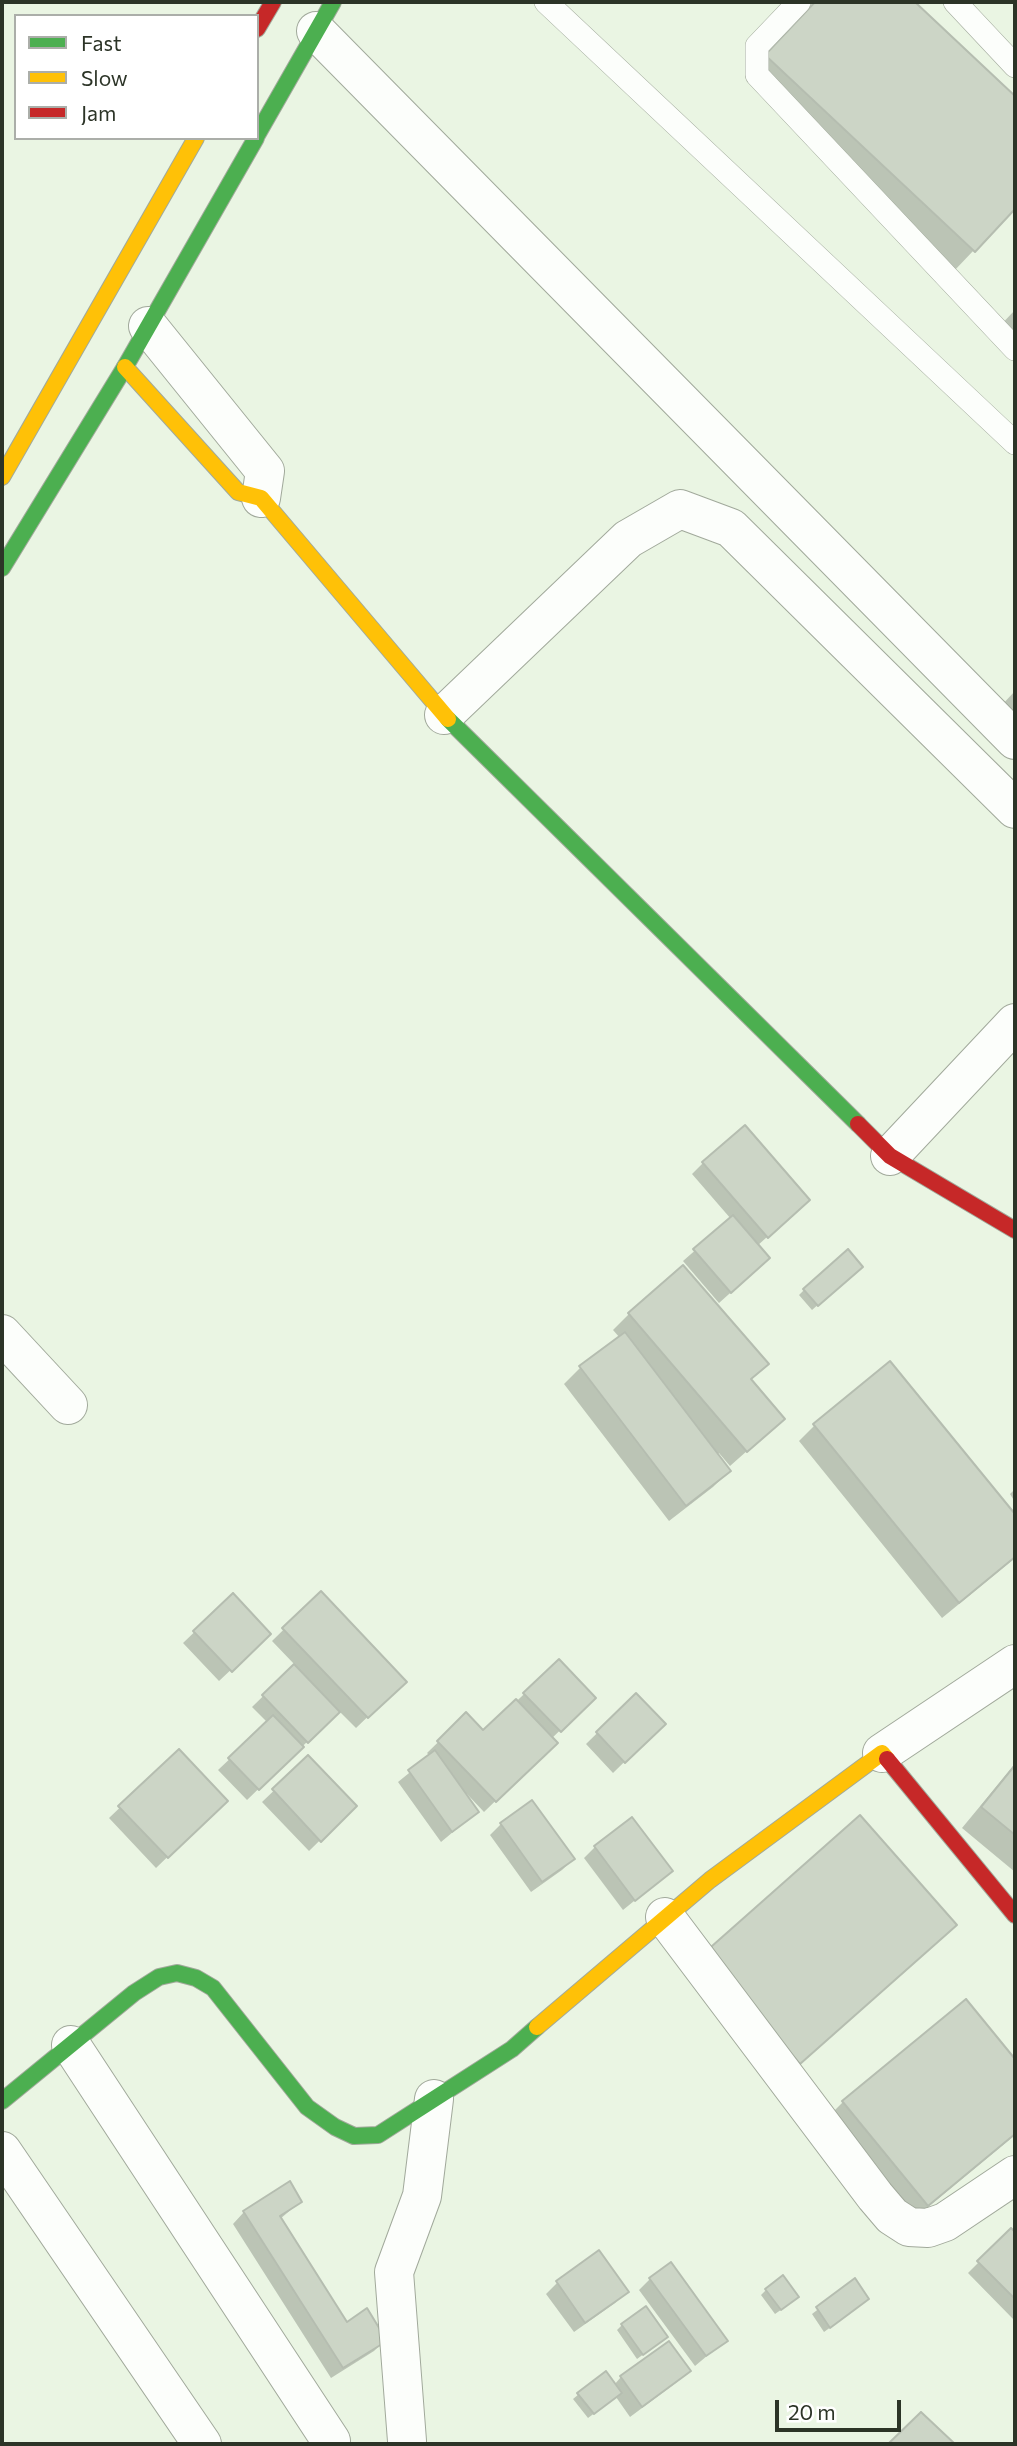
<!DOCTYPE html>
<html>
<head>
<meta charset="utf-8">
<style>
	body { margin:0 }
	#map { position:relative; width:1017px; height:2446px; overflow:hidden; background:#eaf5e3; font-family:Commissioner,sans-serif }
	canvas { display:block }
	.frame { position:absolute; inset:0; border:4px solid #2c3427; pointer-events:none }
	.legend { position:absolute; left:14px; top:14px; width:245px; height:126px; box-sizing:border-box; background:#fff; border:2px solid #abaea9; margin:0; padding:9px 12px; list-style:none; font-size:21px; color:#2c3427 }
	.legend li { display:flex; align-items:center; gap:14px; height:35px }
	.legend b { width:35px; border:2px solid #abaea9 }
	.scale { position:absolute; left:775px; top:2400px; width:126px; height:32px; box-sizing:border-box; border:4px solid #2c3427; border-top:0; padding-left:9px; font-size:21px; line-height:24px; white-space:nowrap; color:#2c3427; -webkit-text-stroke:5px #fff; paint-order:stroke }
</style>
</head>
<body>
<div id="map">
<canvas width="1017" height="2446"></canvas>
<div class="frame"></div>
<ul class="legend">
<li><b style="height:9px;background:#4caf50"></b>Fast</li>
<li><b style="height:9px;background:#ffc107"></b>Slow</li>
<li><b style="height:9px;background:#c62828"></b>Jam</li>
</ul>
<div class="scale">20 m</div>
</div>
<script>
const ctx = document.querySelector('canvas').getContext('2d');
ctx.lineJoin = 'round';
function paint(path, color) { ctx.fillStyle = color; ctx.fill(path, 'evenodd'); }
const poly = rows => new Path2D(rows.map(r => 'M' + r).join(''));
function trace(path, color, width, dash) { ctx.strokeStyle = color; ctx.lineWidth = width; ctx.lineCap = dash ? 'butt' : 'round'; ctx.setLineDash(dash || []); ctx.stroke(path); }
paint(poly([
	[816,2,913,2,1015,98,1015,207,954,271,747,76],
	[1015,310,1015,354,993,333],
	[1015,691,1015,723,1000,707],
	[703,1163,796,1211,757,1246,757,1269,719,1303,683,1261,731,1219,692,1174],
	[855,1272,812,1310,799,1295,804,1290],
	[629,1314,766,1364,750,1381,783,1419,730,1466,719,1453,717,1455,729,1471,713,1487,669,1521,564,1384,580,1368,620,1338,613,1330],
	[890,1364,1015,1517,1015,1558,942,1618,799,1441,815,1425],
	[1015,1489,1015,1502,1010,1494],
	[320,1594,404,1682,356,1728,339,1711,247,1800,218,1770,268,1723,252,1707,295,1665,272,1641],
	[233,1595,269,1634,219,1681,183,1643],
	[559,1661,594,1698,551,1739,555,1743,484,1812,467,1794,465,1796,477,1812,441,1842,398,1782,430,1756,427,1753,466,1715,483,1733],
	[636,1695,663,1724,613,1773,586,1744],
	[178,1752,214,1812,156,1868,109,1818],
	[308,1758,355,1806,309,1851,262,1802],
	[1015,1764,1015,1872,962,1828],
	[501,1824,573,1859,562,1870,531,1892,490,1835],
	[595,1847,671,1871,623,1910,584,1858],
	[955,1925,779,2083,684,1975,704,1955],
	[966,2001,1015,2061,1015,2135,911,2221,827,2118,843,2102],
	[289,2184,300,2202,280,2219,346,2324,385,2340,374,2351,331,2378,233,2224,244,2212],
	[1011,2230,1015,2235,1015,2321,968,2273],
	[650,2279,726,2340,695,2366,639,2290],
	[855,2281,862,2304,824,2332,812,2314],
	[557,2283,626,2292,615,2303,574,2332,546,2294],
	[766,2290,792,2302,775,2314,761,2295],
	[622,2325,660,2342,637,2359,617,2330],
	[688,2371,677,2382,630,2417,616,2397,588,2418,573,2399,579,2394,614,2385,621,2377]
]), '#0003');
const building = poly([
	[815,2,915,2,1015,96,1015,209,975,252,765,55,815,2],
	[745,1125,810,1200,768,1238,702,1162,745,1125],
	[733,1215,770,1258,731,1293,693,1249,733,1215],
	[848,1249,863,1267,818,1306,803,1289,848,1249],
	[683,1265,769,1364,751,1379,785,1419,747,1452,628,1313,683,1265],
	[625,1332,731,1471,686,1506,579,1366,625,1332],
	[890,1361,1015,1514,1015,1557,959,1603,813,1424,890,1361],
	[321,1591,407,1682,368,1718,282,1628,321,1591],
	[233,1593,271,1634,232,1672,193,1631,233,1593],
	[559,1659,596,1698,561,1732,523,1693,559,1659],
	[294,1664,340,1712,308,1743,262,1695,294,1664],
	[636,1693,666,1724,625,1763,596,1732,636,1693],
	[516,1699,558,1743,496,1802,437,1741,466,1712,483,1730,516,1699],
	[273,1715,304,1747,259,1790,228,1758,273,1715],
	[179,1749,228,1801,168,1858,118,1806,179,1749],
	[435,1750,479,1812,452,1832,408,1770,435,1750],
	[308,1755,357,1806,321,1842,272,1789,308,1755],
	[1015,1765,1015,1835,981,1807,1015,1765],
	[532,1800,575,1859,542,1882,500,1823,532,1800],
	[860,1815,957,1925,800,2064,703,1954,860,1815],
	[632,1817,673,1871,635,1901,594,1846,632,1817],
	[966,1999,1015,2059,1015,2134,928,2206,842,2101,966,1999],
	[290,2181,302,2202,280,2216,347,2322,367,2308,387,2341,343,2368,243,2211,290,2181],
	[1011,2228,1015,2232,1015,2299,977,2261,1011,2228],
	[599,2250,629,2292,585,2323,556,2281,599,2250],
	[671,2262,728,2341,706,2356,649,2278,671,2262],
	[783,2275,799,2297,781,2310,765,2289,783,2275],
	[855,2278,869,2299,830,2328,816,2307,855,2278],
	[646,2306,668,2337,643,2355,621,2324,646,2306],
	[669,2341,691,2371,642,2407,620,2376,669,2341],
	[606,2371,622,2393,594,2414,577,2393,606,2371],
	[921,2412,955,2444,888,2444,921,2412]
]);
paint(building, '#ccd5c6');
trace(building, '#b5bdb0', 2);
const lane = poly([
	[546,2,1015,443],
	[799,2,757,46,757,75,1015,349],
	[955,2,1015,66]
]);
const street = poly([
	[316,31,1015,740],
	[148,326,265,471,261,498],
	[444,715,628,539,680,509,731,528,1015,809],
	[890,1156,1015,1023],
	[2,1334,68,1405],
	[882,1753,1015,1664],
	[665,1917,875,2196,892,2216,909,2227,928,2228,945,2222,1015,2175],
	[71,2045,331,2441],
	[2,2151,202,2444],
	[407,2441,394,2272,422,2196,434,2099]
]);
const fast = poly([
	[257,135,333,2],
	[2,568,125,367,256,138],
	[448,719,858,1124],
	[2,2101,134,1993,159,1977,177,1973,196,1978,213,1988,307,2107,335,2127,354,2136,378,2135,512,2049,537,2027]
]);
const slow = poly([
	[125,367,238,492,261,498,448,719],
	[2,477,196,138],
	[537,2027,710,1880,882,1753,887,1759]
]);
const jam = poly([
	[257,29,273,2],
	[858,1124,890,1156,1015,1230],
	[887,1759,1015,1915]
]);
trace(lane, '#a1a99b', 24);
trace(street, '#a1a99b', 40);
trace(fast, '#a1a99b', 18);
trace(slow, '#a1a99b', 18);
trace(jam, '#a1a99b', 18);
trace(lane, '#fcfefb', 23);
trace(street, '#fcfefb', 38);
trace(fast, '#4caf50', 16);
trace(slow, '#ffc107', 16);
trace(jam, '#c62828', 16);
</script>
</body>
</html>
